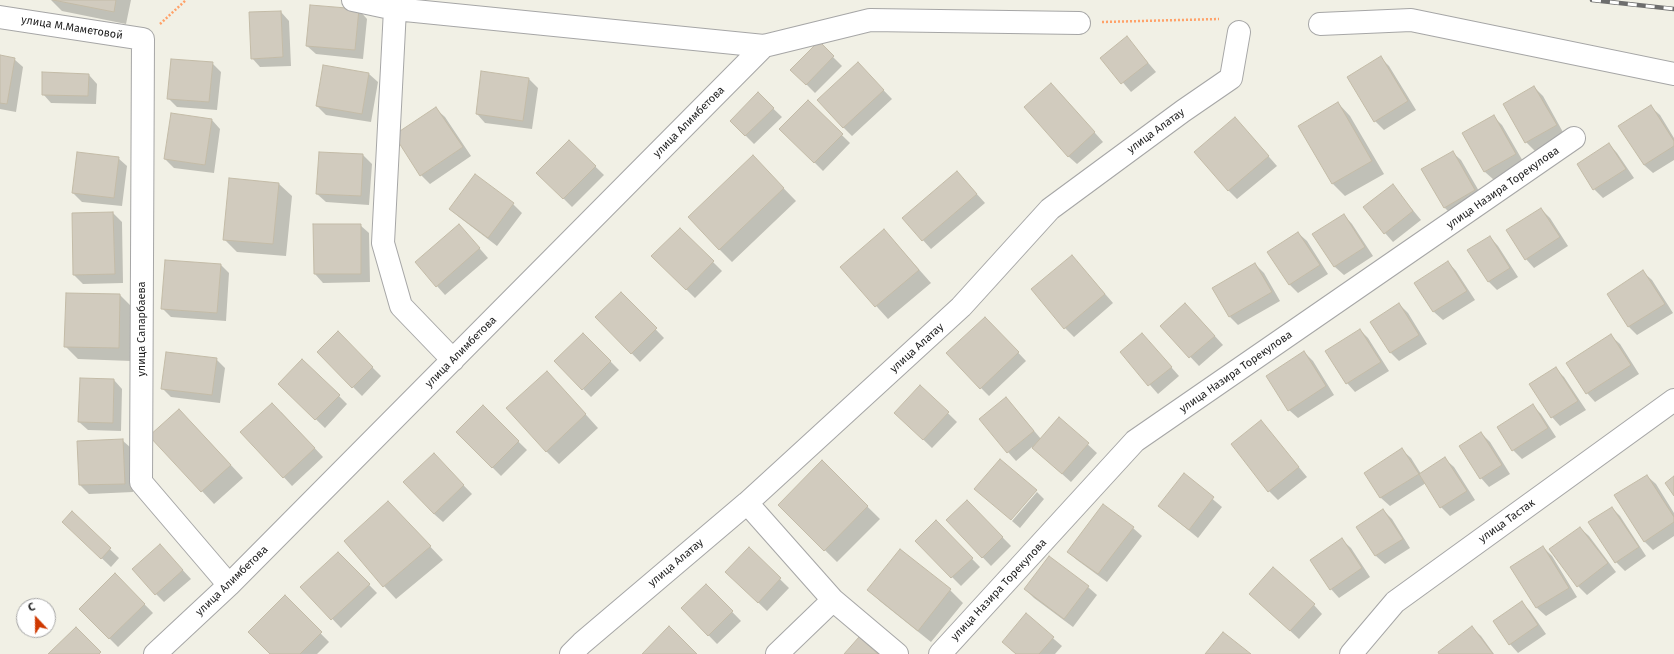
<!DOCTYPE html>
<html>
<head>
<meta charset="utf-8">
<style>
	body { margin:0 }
	#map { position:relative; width:1674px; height:654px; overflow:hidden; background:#f1f0e5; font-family:"Fira Sans",sans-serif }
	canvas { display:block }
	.north { position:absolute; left:16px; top:598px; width:40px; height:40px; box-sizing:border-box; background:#fff; border:1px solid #a5a5a5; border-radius:50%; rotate:338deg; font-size:11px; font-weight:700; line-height:16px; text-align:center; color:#1f1f1f }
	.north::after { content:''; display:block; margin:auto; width:14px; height:18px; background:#cf3900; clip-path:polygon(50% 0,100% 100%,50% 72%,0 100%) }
</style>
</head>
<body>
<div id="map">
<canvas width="1674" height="654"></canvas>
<div class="north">С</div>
</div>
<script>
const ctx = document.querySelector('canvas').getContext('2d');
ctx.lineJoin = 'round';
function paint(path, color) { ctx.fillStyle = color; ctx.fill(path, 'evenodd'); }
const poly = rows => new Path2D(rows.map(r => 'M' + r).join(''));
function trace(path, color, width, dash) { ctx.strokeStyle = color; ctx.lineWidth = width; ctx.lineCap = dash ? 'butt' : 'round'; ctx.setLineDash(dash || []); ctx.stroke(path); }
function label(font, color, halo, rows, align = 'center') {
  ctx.font = font + ' "Fira Sans",sans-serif'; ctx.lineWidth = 3; ctx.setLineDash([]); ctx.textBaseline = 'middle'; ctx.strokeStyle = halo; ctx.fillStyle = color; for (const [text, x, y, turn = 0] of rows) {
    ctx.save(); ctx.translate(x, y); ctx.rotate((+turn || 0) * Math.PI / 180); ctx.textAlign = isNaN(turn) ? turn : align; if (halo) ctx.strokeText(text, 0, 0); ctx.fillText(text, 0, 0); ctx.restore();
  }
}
paint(poly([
	[51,0,131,0,126,24,62,11],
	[359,10,367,19,363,59,316,54,307,46],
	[281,12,289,21,291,66,260,67,252,58],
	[1127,38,1156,72,1131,92,1102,58],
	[819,43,842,66,815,93,792,70],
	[0,56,14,59,23,67,16,112,0,109],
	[1380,57,1389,66,1416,110,1384,130,1375,121],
	[212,63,221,72,217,110,177,107,168,98],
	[866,72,892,99,852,136,843,127],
	[482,73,529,79,538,88,532,129,485,123,477,114],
	[369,74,378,82,371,122,326,115,317,106],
	[89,75,97,84,96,104,51,103,43,94],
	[1534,87,1543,96,1564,134,1535,151,1526,142],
	[1060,93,1103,142,1077,164,1068,156],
	[758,94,782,117,754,144,731,121],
	[808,102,850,143,823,171,781,129],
	[1338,103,1350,116,1384,174,1345,196,1333,184,1299,126],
	[1651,107,1660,115,1674,138,1674,160,1653,173,1644,165,1620,127],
	[436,109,445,117,471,156,430,184,421,175],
	[1493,116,1502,125,1524,163,1494,180,1485,172,1463,134],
	[1235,118,1277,166,1237,199,1228,190],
	[212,120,220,129,214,173,174,168,165,159],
	[569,141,604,175,572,207,538,173],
	[1609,144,1617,153,1634,178,1603,198,1594,189],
	[1452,152,1461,160,1483,198,1453,216,1444,207],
	[320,153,363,155,372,164,369,205,326,202,317,194],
	[118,158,127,166,122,206,82,202,73,193],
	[765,169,796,201,732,262,719,249],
	[957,172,985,203,931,249,903,218],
	[475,175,513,204,522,213,497,246,459,217,450,209],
	[230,179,279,184,292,196,286,256,237,252,224,239],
	[1393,186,1421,220,1393,242,1385,233],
	[1541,209,1550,218,1568,246,1534,268,1526,259],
	[113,213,122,222,123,283,83,284,74,275],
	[1344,215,1352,224,1373,256,1344,275,1335,267,1314,235],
	[360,225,369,233,370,282,323,283,315,274],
	[680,229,722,271,695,298,652,256],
	[884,230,931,283,888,319,841,267],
	[1298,233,1307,241,1328,274,1298,293,1290,285],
	[467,234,488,258,445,295,437,286],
	[1490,237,1498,246,1518,277,1497,290,1489,282,1469,251],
	[1072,256,1113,303,1074,337,1065,328],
	[1448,262,1456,271,1475,300,1443,320,1434,312,1416,283],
	[1255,264,1264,273,1280,301,1238,325,1230,317],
	[221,265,229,273,226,321,171,317,162,308],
	[1643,272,1652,280,1673,313,1637,335,1629,327,1608,294],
	[621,294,664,338,640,362,597,317],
	[120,295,133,308,131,361,78,359,65,346],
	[1399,304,1408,313,1427,344,1399,361,1391,353],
	[1194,313,1223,345,1199,366,1161,326],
	[994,327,1026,361,989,396,981,388],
	[1360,330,1368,338,1389,371,1355,392,1347,383],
	[338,333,381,376,362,396,318,352],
	[583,334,619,370,591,397,555,361],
	[1142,334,1179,376,1158,394,1121,352],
	[1611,336,1620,344,1639,374,1595,402,1587,393],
	[1304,352,1313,361,1334,395,1298,418,1289,410],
	[216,359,225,368,220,403,171,397,162,388],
	[1556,369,1564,377,1586,410,1560,426,1552,417],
	[114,380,122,389,121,431,88,430,79,422],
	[279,384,339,396,347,404,325,428],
	[559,385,598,428,559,464,546,451],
	[920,386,957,422,932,448,904,421],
	[1533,406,1541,414,1556,437,1522,459,1513,450,1498,428],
	[483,407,527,450,501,476,457,432],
	[1014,407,1041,439,1059,418,1097,453,1071,482,1032,447,1016,461,1008,452],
	[281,412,323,457,292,486,242,432],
	[1261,421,1307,477,1278,500,1269,491],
	[191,422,243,478,214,504,151,436],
	[1481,433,1490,442,1510,474,1489,487,1481,478],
	[122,440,131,448,133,492,89,494,80,485,78,441],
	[1402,450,1411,458,1421,474,1445,459,1454,467,1475,500,1450,516,1441,507,1426,483,1390,506,1381,498,1365,473],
	[822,462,880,519,837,562,779,505],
	[442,463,472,494,443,522,434,514],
	[1184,475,1222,507,1198,538,1159,506],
	[1647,476,1656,484,1674,513,1674,536,1653,550,1644,541],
	[1037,492,1044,499,1020,528,1012,521],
	[967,501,1011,546,991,566,947,520],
	[1612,508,1620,516,1646,556,1625,571,1616,562],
	[1383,510,1392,519,1410,548,1385,564,1376,556,1357,527],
	[72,513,119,558,111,567,72,530],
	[400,515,443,560,396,599,384,586],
	[936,522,980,567,961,586,916,541],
	[1133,528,1142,536,1107,582,1077,560,1068,552],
	[1580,528,1589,536,1616,572,1587,595,1578,586],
	[1342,540,1351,548,1370,577,1339,598,1331,589],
	[1543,547,1552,556,1577,597,1546,616,1537,608,1511,567],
	[749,549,789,588,767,611,735,580],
	[901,550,950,590,963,603,931,642,881,602,868,590],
	[338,553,377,593,341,628,302,587],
	[168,554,191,579,164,602,156,594],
	[115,574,153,613,118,647,80,609],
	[706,585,741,621,717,644,682,608],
	[1088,587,1097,595,1073,627,1034,598,1025,589],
	[285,597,329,642,317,654,271,654],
	[1259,602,1314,605,1322,614,1299,639],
	[1522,603,1530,611,1546,634,1518,653,1510,644],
	[1026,615,1062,646,1055,654,1016,654,1011,650],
	[1472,628,1481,636,1494,654,1441,654]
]), '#0003');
const building = poly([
	[53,0,116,0,114,12,53,0],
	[310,5,359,9,355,50,306,46,310,5],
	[281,11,283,57,251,59,249,12,281,11],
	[1127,36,1148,63,1121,84,1100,58,1127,36],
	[819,41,834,56,806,85,790,70,819,41],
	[0,55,15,58,7,104,0,103,0,55],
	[1381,56,1408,101,1374,122,1347,77,1381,56],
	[171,59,213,62,209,102,167,99,171,59],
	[858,62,884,90,843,128,817,100,858,62],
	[323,65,369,73,362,114,316,106,323,65],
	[481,71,529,78,523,121,476,114,481,71],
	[42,72,89,74,88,96,42,95,42,72],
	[1051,83,1095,132,1068,157,1024,107,1051,83],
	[1534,86,1557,125,1525,143,1503,104,1534,86],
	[758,92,774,108,745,136,730,121,758,92],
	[808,100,843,134,814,163,779,129,808,100],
	[1338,102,1372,161,1332,184,1298,126,1338,102],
	[1651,105,1674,141,1674,146,1644,165,1618,126,1651,105],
	[436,107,463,147,420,176,394,135,436,107],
	[171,113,212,119,205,165,164,159,171,113],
	[1494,115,1516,154,1484,172,1462,133,1494,115],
	[1235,117,1269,156,1228,191,1194,152,1235,117],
	[569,140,596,166,563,199,536,173,569,140],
	[1609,143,1626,169,1593,190,1577,164,1609,143],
	[1453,151,1475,190,1444,208,1421,169,1453,151],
	[77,152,119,157,114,198,72,193,77,152],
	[319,152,363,154,361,196,316,194,319,152],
	[753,155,784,188,719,250,688,217,753,155],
	[957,171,977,194,922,241,902,218,957,171],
	[475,174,514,203,488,238,449,209,475,174],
	[229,178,279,183,273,244,223,240,229,178],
	[1393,184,1413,211,1384,234,1363,207,1393,184],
	[1541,208,1560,237,1525,260,1506,230,1541,208],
	[113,212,115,274,73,275,72,213,113,212],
	[1344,214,1365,247,1334,267,1312,234,1344,214],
	[313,224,361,224,361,274,314,274,313,224],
	[459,224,480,248,436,287,415,262,459,224],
	[680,228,714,261,686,290,651,256,680,228],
	[884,229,919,270,875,307,840,267,884,229],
	[1298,232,1320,265,1289,285,1267,252,1298,232],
	[1490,236,1510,268,1488,282,1467,250,1490,236],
	[1072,255,1105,294,1064,329,1031,289,1072,255],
	[165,260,221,264,217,313,161,309,165,260],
	[1448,261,1467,291,1433,312,1414,283,1448,261],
	[1255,263,1272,292,1229,317,1212,288,1255,263],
	[1643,270,1665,304,1628,327,1607,294,1643,270],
	[621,292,657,328,631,354,595,317,621,292],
	[66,293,120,294,119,348,64,347,66,293],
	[1185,303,1215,336,1189,358,1160,326,1185,303],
	[1399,303,1419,335,1390,353,1370,322,1399,303],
	[985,317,1019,352,980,389,946,353,985,317],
	[1360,329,1381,362,1346,384,1325,351,1360,329],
	[338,331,373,367,352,388,317,352,338,331],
	[583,333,611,361,582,390,554,361,583,333],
	[1142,333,1172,367,1148,386,1120,352,1142,333],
	[1611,334,1631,365,1586,394,1566,363,1611,334],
	[1304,351,1326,386,1288,411,1266,376,1304,351],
	[166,352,217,358,212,395,161,389,166,352],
	[302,359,340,395,315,420,278,384,302,359],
	[1556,367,1578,401,1551,418,1529,384,1556,367],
	[547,371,586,414,546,452,506,408,547,371],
	[80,378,114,379,113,423,78,422,80,378],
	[920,385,949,412,923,440,894,413,920,385],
	[1006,397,1034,431,1007,453,979,419,1006,397],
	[272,403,315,448,283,478,240,432,272,403],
	[1533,404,1548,428,1512,451,1497,427,1533,404],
	[483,405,519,441,492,468,456,432,483,405],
	[179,409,231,465,201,492,149,436,179,409],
	[1059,417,1089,443,1062,474,1032,448,1059,417],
	[1261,420,1299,467,1268,492,1231,444,1261,420],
	[1481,432,1502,465,1480,479,1459,446,1481,432],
	[123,439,125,484,79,485,77,441,123,439],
	[1402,448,1419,474,1380,498,1364,473,1402,448],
	[434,453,464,485,434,514,403,482,434,453],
	[1445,457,1467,491,1440,508,1419,474,1445,457],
	[1000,459,1037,490,1011,520,974,489,1000,459],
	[822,460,868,506,824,551,778,505,822,460],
	[1184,473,1214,497,1189,530,1158,506,1184,473],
	[1647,475,1674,517,1674,522,1644,542,1614,495,1647,475],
	[1674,476,1674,496,1665,483,1674,476],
	[967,500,1003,537,982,558,946,520,967,500],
	[388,501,431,546,383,587,344,541,388,501],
	[1103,504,1134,527,1098,574,1067,552,1103,504],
	[1612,507,1639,547,1615,563,1588,522,1612,507],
	[1383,509,1403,539,1375,556,1356,527,1383,509],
	[72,511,111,548,101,559,62,522,72,511],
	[936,520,973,558,951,578,915,541,936,520],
	[1580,527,1608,563,1577,587,1549,549,1580,527],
	[1342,538,1362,568,1330,590,1310,560,1342,538],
	[160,544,183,570,155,595,132,569,160,544],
	[1543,546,1569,588,1536,608,1510,567,1543,546],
	[749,547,781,578,758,603,725,572,749,547],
	[900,549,951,589,918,631,867,590,900,549],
	[338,552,370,584,331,620,300,587,338,552],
	[1049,556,1089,586,1064,619,1024,589,1049,556],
	[1273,567,1315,604,1290,631,1249,594,1273,567],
	[115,573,145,604,109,639,79,609,115,573],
	[706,584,733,611,708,636,681,608,706,584],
	[285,595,322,632,300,654,270,654,248,632,285,595],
	[1522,601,1538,625,1509,645,1493,621,1522,601],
	[1026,613,1054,637,1039,654,1016,654,1002,642,1026,613],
	[669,626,697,654,642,654,669,626],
	[1472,626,1493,654,1439,654,1438,652,1472,626],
	[76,627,101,652,99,654,48,654,76,627],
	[1223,632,1251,654,1205,654,1223,632],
	[859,637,878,654,844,654,859,637]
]);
paint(building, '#d1cbbe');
trace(building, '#c3bba7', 1);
const minor = poly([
	[353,0,395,9,764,46,870,20,1079,23],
	[395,9,383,243,401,306,453,360],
	[0,17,143,39,141,482,229,585],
	[1320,24,1411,20,1674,74],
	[747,503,833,600,897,654],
	[155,654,229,585,764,46],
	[571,654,582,643,747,503,961,307,1050,209,1183,111,1231,78,1239,32],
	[777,654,833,600],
	[940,654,1135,441,1574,138],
	[1351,654,1395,602,1674,400]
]);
trace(minor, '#a6a6a6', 24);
trace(poly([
	[1102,22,1219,19],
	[160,24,186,0]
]), '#ffa168', 2.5, [2, 2]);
trace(minor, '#fff', 22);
const rail = poly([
	[1592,0,1674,9]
]);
trace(rail, '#6d6d6d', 4.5);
trace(rail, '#fff', 3, [9]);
label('11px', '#1f1f1f', '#fff', [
	["улица М.Маметовой",72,28,9],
	["улица Алимбетова",689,122,-45],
	["улица Алатау",1156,131,-36],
	["улица Назира Торекулова",1503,188,-35],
	["улица Сапарбаева",142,329,-90],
	["улица Алатау",917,348,-42],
	["улица Алимбетова",461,352,-45],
	["улица Назира Торекулова",1236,372,-35],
	["улица Тастак",1507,521,-36],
	["улица Алатау",676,563,-40],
	["улица Алимбетова",232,581,-44],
	["улица Назира Торекулова",999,590,-47]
]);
</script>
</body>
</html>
